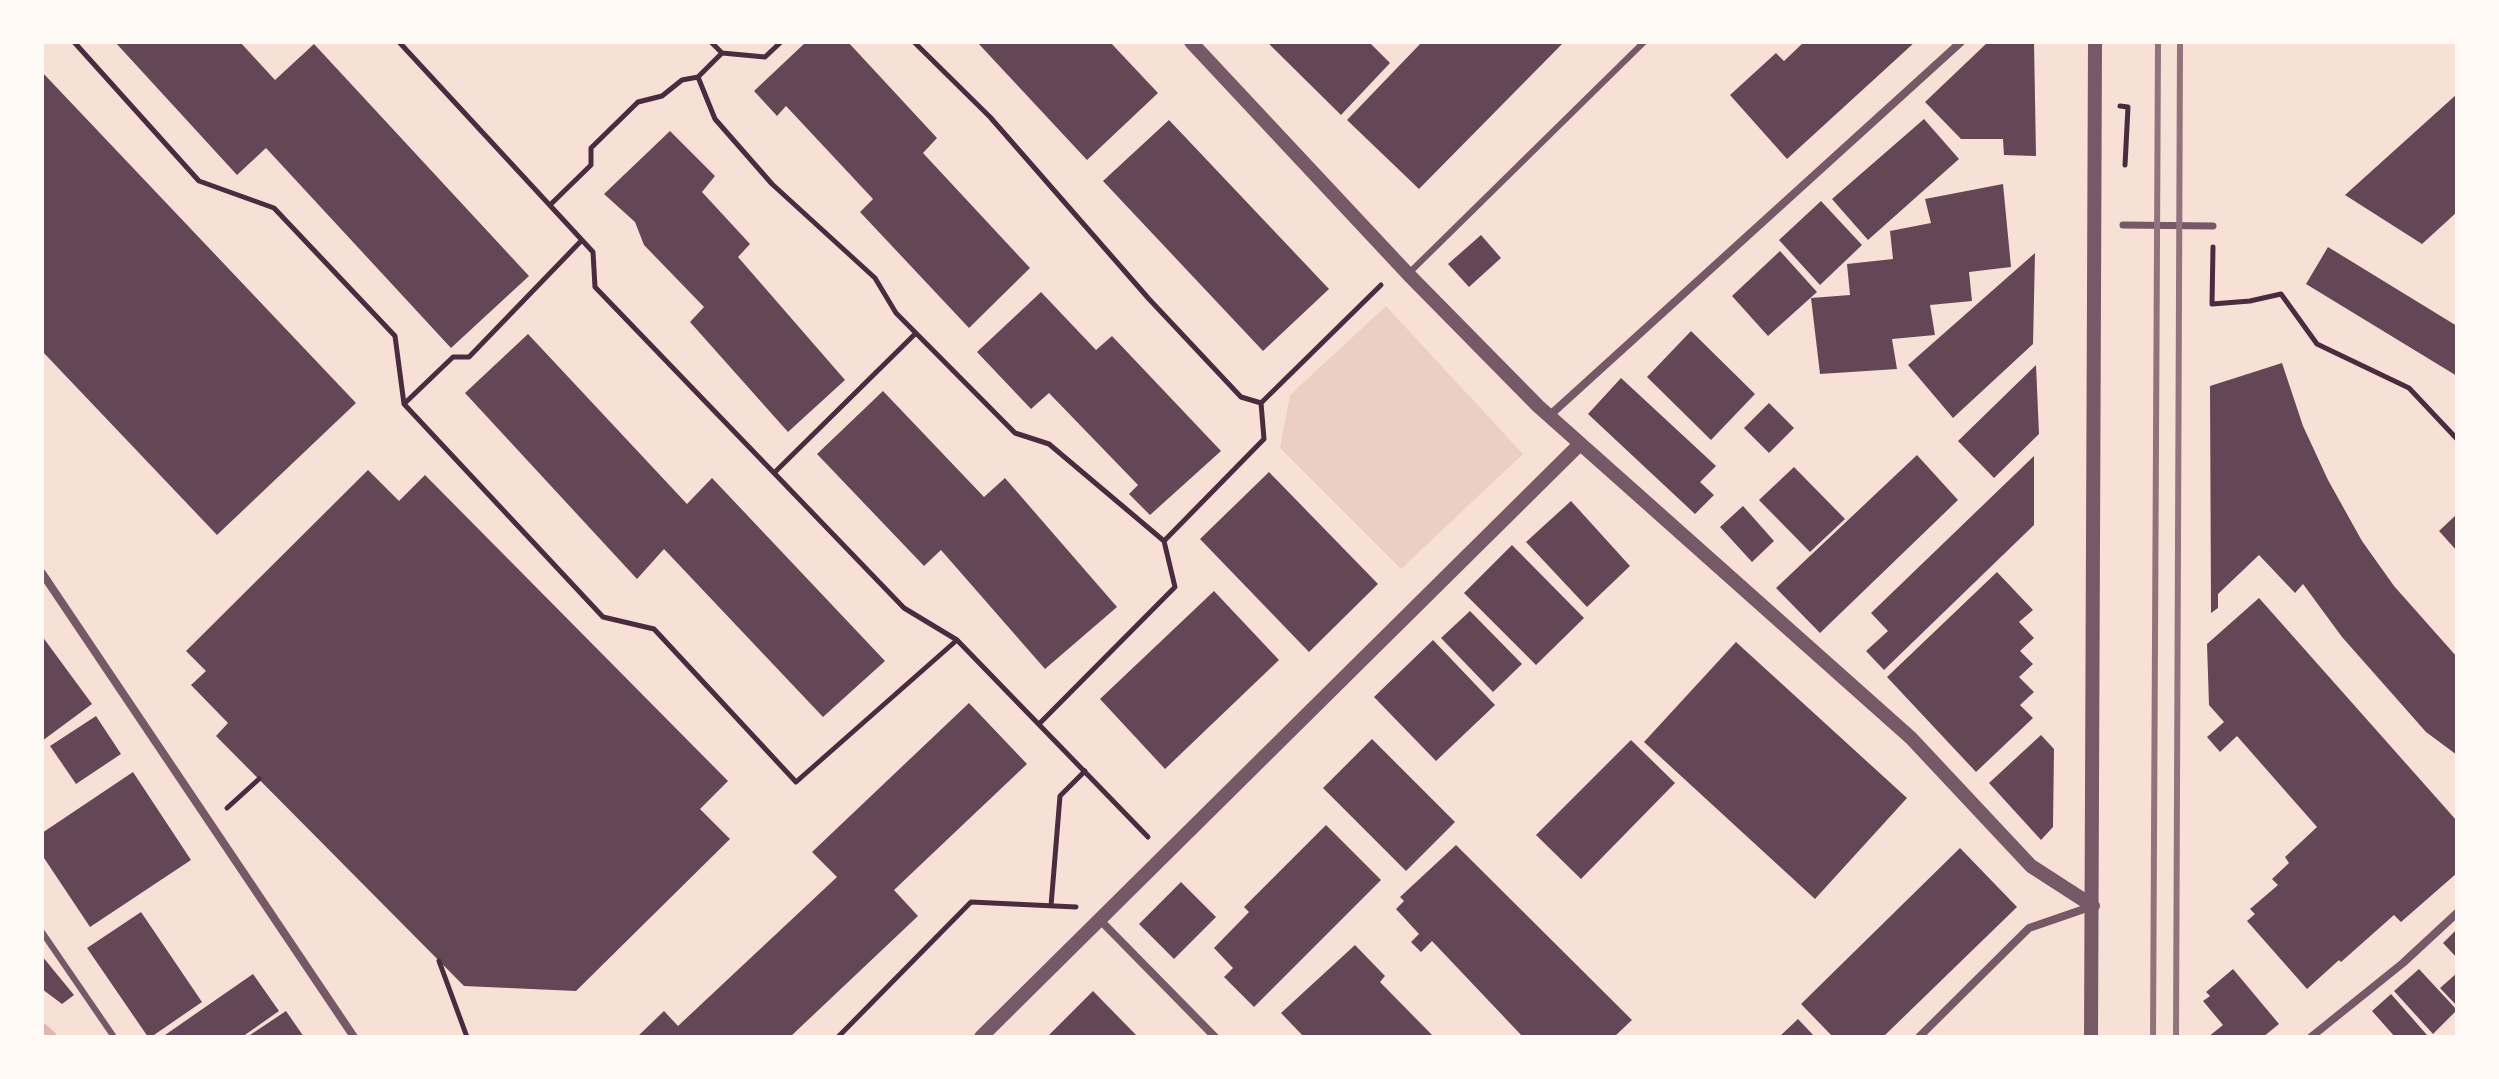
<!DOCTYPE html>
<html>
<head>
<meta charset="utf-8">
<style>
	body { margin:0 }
	#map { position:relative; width:2499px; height:1079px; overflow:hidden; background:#f7e1d7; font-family:"Times New Roman",serif }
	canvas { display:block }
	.frame { position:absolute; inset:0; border:44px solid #fffaf5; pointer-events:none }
</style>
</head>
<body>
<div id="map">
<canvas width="2499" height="1079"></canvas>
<div class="frame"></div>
</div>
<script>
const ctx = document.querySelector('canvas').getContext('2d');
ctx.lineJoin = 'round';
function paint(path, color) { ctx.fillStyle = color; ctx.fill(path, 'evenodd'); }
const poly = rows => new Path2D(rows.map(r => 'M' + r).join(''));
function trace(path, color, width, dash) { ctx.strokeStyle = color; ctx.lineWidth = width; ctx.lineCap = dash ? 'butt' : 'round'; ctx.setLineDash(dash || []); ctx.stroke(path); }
paint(poly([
	[1386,306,1523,454,1401,569,1280,448,1290,395]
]), '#ebcfc5');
trace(poly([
	[42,1029,51,1037]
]), '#dcb8b0', 12);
paint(poly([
	[115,42,240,42,275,80,314,44,529,276,451,348,266,148,237,175],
	[806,42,848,42,937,138,923,153,1030,268,969,328,860,212,873,199,786,106,777,116,754,91],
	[977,42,1110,42,1158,93,1087,160],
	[1267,42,1369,42,1390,63,1341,115],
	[1422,42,1564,42,1419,189,1347,120],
	[1804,42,1915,42,1787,159,1730,95,1776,53,1784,61],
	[1988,42,2034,42,2036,156,2004,155,2003,139,1961,139,1925,102],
	[42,72,356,403,217,535,42,351],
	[2457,94,2457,212,2422,244,2345,195],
	[1924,119,1959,159,1868,240,1832,199],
	[1169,120,1329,289,1263,351,1103,181],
	[670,131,715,176,702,192,750,244,738,257,845,380,788,432,690,322,704,307,644,245,635,222,604,194],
	[2003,184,2011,267,1969,272,1972,301,1930,305,1935,335,1892,339,1897,369,1820,374,1811,298,1850,295,1847,264,1893,259,1890,231,1931,223,1925,199],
	[1821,201,1862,245,1820,285,1779,240],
	[1481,235,1501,258,1469,287,1448,264],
	[2328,247,2457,326,2457,376,2306,284],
	[1780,251,1817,292,1768,336,1732,296],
	[2035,253,2033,344,1953,418,1908,365],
	[1041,292,1096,350,1112,336,1221,451,1150,515,1129,494,1138,485,1049,393,1031,409,977,352],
	[1691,331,1755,394,1711,440,1647,377],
	[528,334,687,504,712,478,885,661,823,717,664,549,637,579,465,393],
	[2282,363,2303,426,2328,480,2362,541,2394,586,2457,657,2457,755,2426,732,2342,637,2303,584,2295,593,2259,555,2218,594,2218,608,2211,613,2210,386],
	[2036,365,2039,434,1994,478,1958,441],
	[1621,378,1716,466,1700,482,1714,495,1695,514,1588,414],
	[883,391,984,497,1005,478,1117,607,1045,669,941,550,924,566,817,454],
	[1769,403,1794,428,1769,453,1744,428],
	[1917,455,1958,500,1820,633,1776,588],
	[2034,456,2034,525,1884,670,1866,651,1888,631,1871,613],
	[1794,467,1845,519,1810,552,1759,500],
	[368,470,399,501,425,475,728,781,700,809,730,839,576,991,464,986,216,736,228,723,191,685,206,671,186,651],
	[1269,472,1378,584,1309,652,1200,539],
	[1571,501,1630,566,1587,607,1526,542],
	[1743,506,1774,541,1752,562,1720,527],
	[2457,514,2457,551,2439,531],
	[1512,545,1584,618,1536,665,1464,593],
	[1997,572,2033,610,2019,622,2034,638,2020,651,2033,664,2019,677,2034,692,2020,705,2033,718,1976,772,1887,677],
	[1214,591,1279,660,1165,769,1100,699],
	[2259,598,2457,821,2457,873,2401,922,2394,915,2341,962,2339,960,2307,989,2247,921,2255,914,2250,909,2278,885,2272,879,2289,863,2285,857,2317,827,2237,736,2220,752,2207,737,2224,722,2209,705,2207,644],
	[1470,611,1522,664,1493,692,1441,638],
	[42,636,92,704,42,741],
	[1433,640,1495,705,1436,761,1374,697],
	[1736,642,1907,798,1815,899,1644,742],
	[969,703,1027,764,894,890,918,916,790,1037,637,1037,664,1011,678,1026,837,877,812,852],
	[96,716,121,754,76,784,50,746],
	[2041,735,2054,749,2053,827,2041,840,1989,783],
	[1372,739,1455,822,1406,871,1323,788],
	[1631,740,1675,783,1581,879,1536,835],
	[133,772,191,860,90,927,42,855,42,833],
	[1326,825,1381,880,1254,1007,1224,977,1233,968,1214,948,1249,912,1244,907],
	[1456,845,1632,1020,1614,1037,1523,1037,1432,941,1421,952,1411,942,1419,934,1396,909,1404,901,1400,897],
	[1960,848,2017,907,1883,1037,1833,1037,1801,1004],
	[1181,882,1216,917,1174,959,1139,924],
	[141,912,202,1002,151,1037,148,1037,87,948],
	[2457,929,2457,958,2443,943],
	[1355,945,1385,976,1380,982,1434,1037,1304,1037,1281,1013],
	[42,956,74,995,62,1004,42,989],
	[2233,969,2279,1024,2263,1037,2208,1037,2223,1025,2203,1001,2210,996,2206,992],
	[2419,969,2457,1010,2433,1034,2394,991],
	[2457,973,2457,1006,2440,988],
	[253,974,279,1011,242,1037,167,1037,165,1035],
	[1093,991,1138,1037,1047,1037],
	[2391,994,2427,1035,2425,1037,2395,1037,2372,1011],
	[286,1011,304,1037,247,1037],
	[1798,1019,1815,1037,1779,1037]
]), '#644757');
trace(poly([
	[74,42,199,181,274,208,395,336,404,404,603,617,654,629,796,782,957,640],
	[399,42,593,252,595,287,904,608,957,640,1148,837],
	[711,42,722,53,765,57,781,42],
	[914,42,990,117,1149,299,1241,397,1261,403],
	[698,77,715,119,772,184,875,278,896,313,1015,433,1049,444,1164,541],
	[2120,106,2128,107,2125,165],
	[550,205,591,165,591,148,638,102,662,96,682,80,698,77,722,53],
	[2213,247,2212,304,2250,301,2281,294,2317,344,2409,388,2457,439],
	[405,403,453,357,469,357,582,240],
	[774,473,915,334],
	[1040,723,1175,587,1164,541,1264,439,1261,403,1381,285],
	[227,808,259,779],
	[1051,906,1060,796,1085,771],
	[439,961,467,1037],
	[838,1037,971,902,1076,907]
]), '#4a2c40', 5);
trace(poly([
	[1408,274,1644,42],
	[42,932,114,1037]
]), '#755966', 6);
trace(poly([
	[2123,225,2213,226]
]), '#755966', 7);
trace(poly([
	[1549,416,1961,42],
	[42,573,354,1037],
	[1099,919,1215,1037],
	[1919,1037,2029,928,2093,906],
	[2311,1037,2403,963,2457,913]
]), '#755966', 8);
trace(poly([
	[1191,42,1408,274,1538,406,1911,738,2031,866,2093,906],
	[981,1037,1580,444],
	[2091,1037,2095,42]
]), '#755966', 14);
trace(poly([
	[2153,1037,2158,42],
	[2176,1037,2180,42]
]), '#8f747c', 6);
</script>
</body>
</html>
